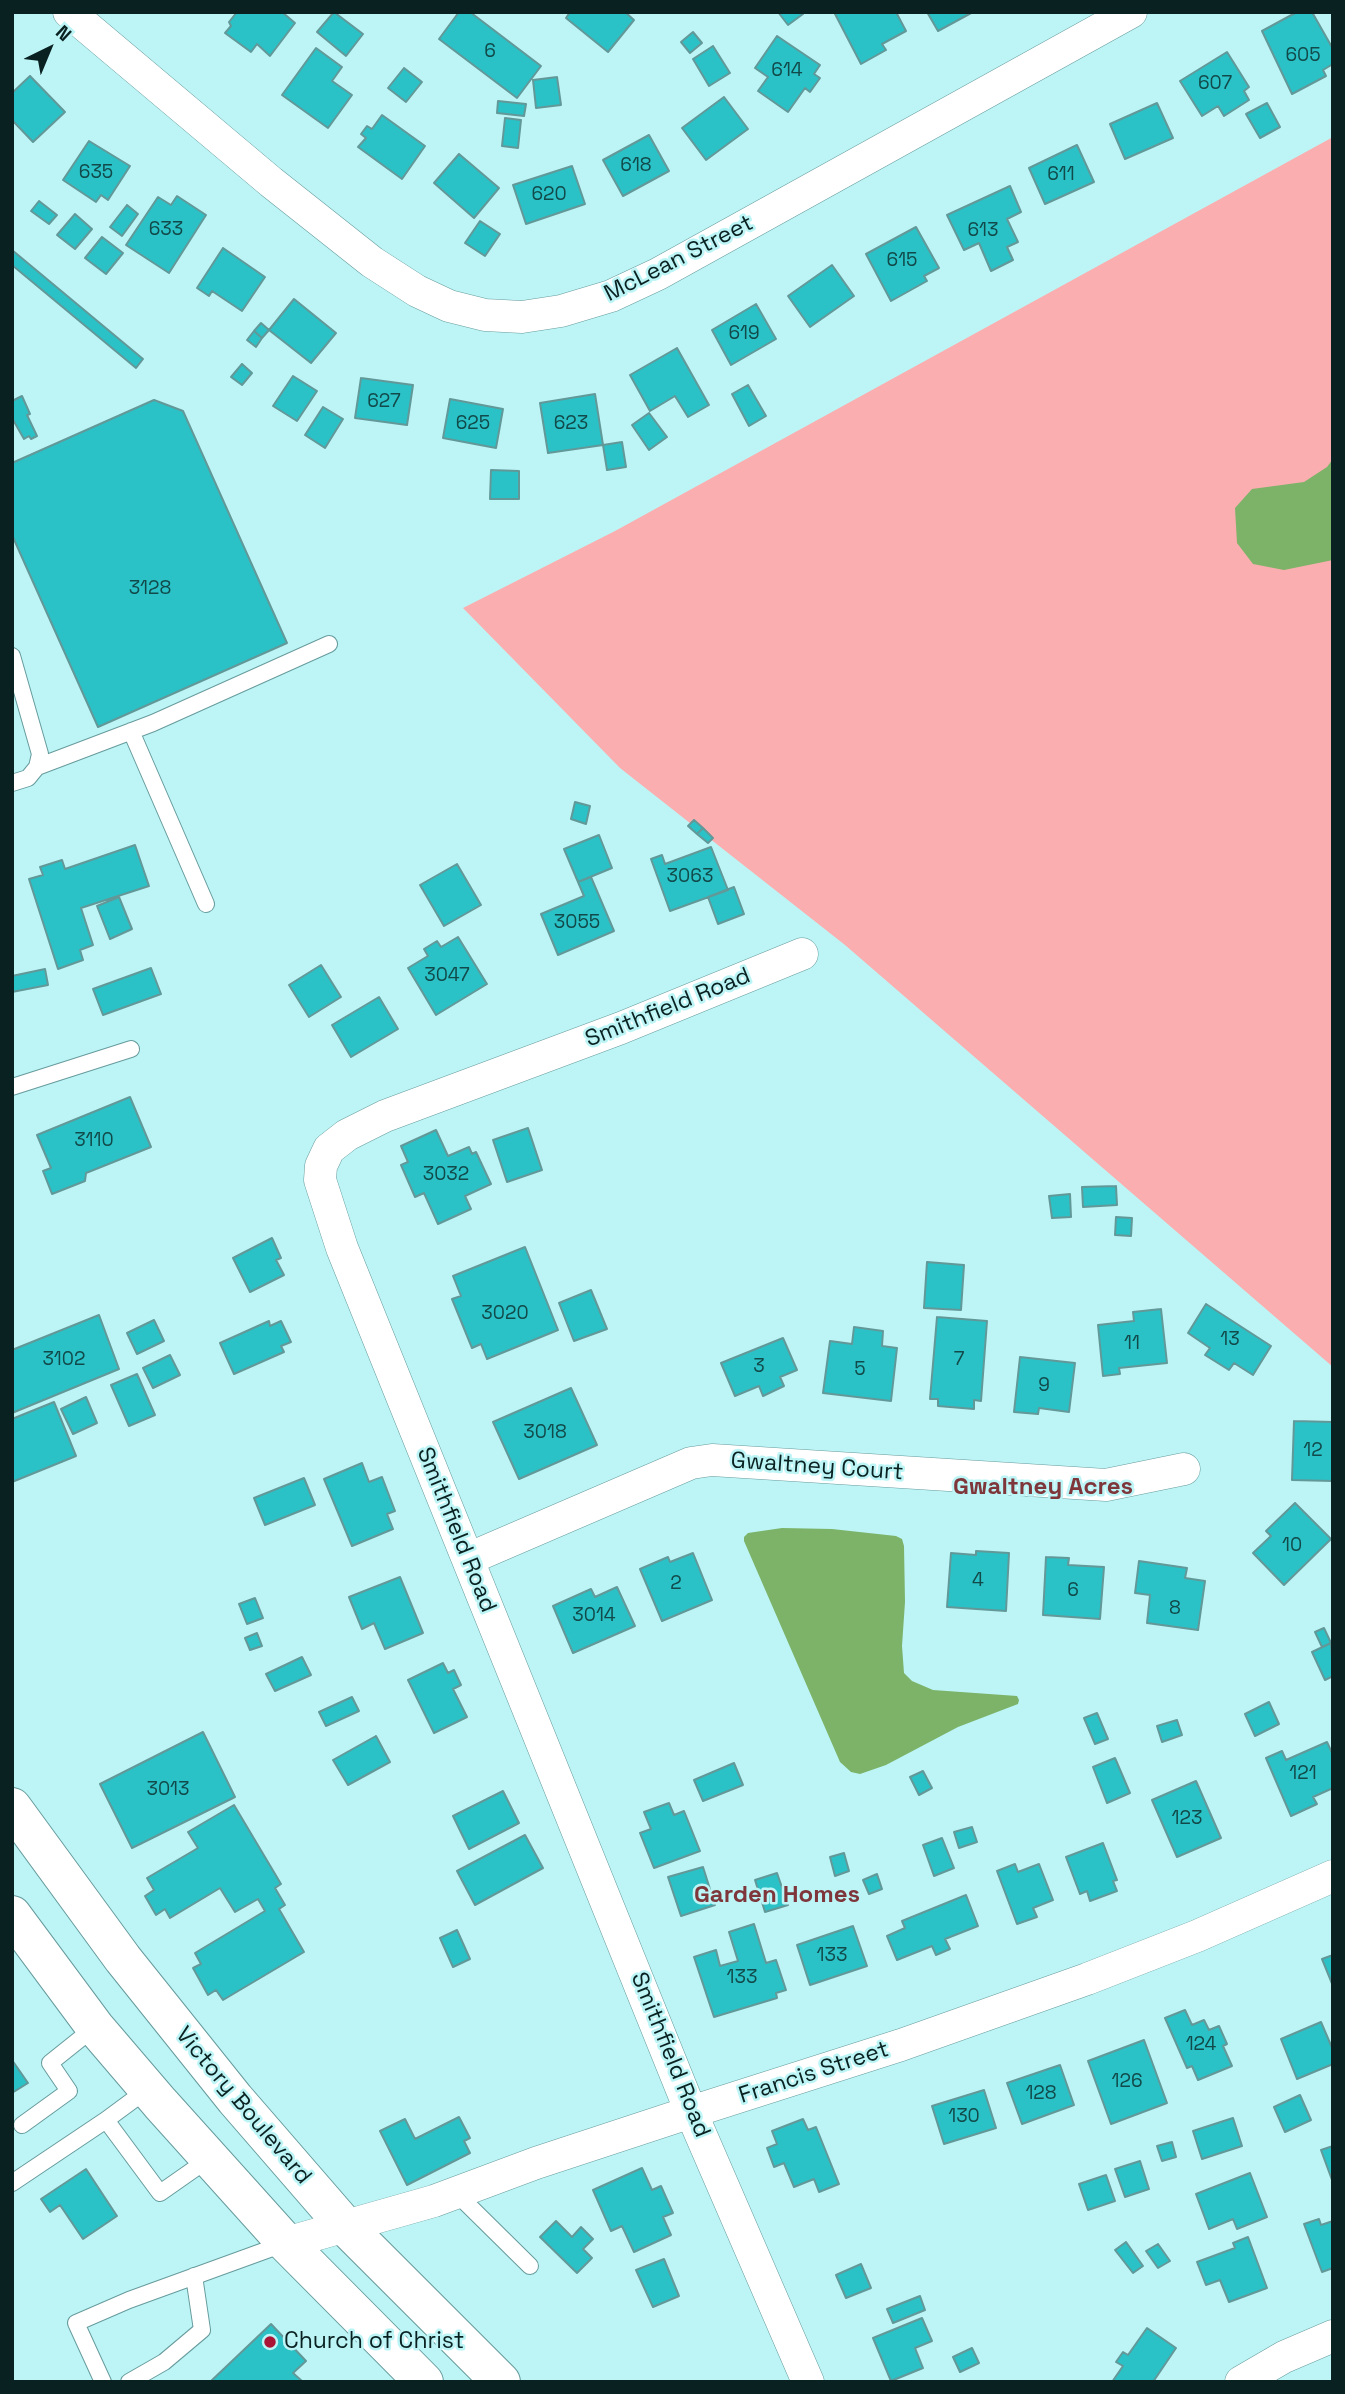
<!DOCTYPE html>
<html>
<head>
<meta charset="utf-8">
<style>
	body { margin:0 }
	#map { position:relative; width:1345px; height:2394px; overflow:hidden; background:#bdf5f6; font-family:"Space Grotesk",sans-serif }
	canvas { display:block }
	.frame { position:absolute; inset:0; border:14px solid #0a2121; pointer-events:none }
	.north { position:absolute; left:14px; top:14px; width:70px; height:70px; -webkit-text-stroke:5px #bdf5f6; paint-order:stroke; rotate:43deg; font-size:19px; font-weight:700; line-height:28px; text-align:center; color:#0a2121 }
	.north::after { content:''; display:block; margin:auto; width:24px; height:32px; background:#0a2121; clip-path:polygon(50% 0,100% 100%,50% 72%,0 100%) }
</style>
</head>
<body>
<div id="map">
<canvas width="1345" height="2394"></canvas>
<div class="frame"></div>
<div class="north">N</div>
</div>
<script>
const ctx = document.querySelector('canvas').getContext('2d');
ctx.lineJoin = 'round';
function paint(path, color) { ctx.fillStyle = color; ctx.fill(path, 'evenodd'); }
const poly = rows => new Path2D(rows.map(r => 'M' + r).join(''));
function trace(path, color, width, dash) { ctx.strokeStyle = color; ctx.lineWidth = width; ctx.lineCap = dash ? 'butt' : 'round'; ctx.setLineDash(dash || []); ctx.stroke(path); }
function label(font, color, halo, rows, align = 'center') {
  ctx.font = font + ' "Space Grotesk",sans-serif'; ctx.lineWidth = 5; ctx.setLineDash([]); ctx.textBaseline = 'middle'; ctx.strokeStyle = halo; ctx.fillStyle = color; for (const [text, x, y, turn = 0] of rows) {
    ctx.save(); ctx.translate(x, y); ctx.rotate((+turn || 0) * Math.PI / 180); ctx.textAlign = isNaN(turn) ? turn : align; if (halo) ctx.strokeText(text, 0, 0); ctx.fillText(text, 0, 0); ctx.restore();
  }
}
paint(poly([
	[1333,137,1333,1367,845,945,620,768,463,608,615,531]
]), '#fbaeaf');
paint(poly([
	[1333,459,1333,560,1284,570,1253,564,1237,543,1235,508,1252,489,1304,482,1327,467],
	[782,1528,832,1529,896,1536,902,1539,904,1546,905,1602,902,1646,904,1673,912,1681,933,1690,1017,1696,1019,1700,1018,1704,958,1727,886,1765,860,1774,851,1772,840,1762,744,1541,744,1537,748,1533]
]), '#7cb368');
const building = poly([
	[237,12,282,12,295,23,270,56,257,44,251,52,225,33,231,26,229,22,237,12],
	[334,12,363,34,346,56,317,32,334,12],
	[459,12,470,12,541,66,517,98,439,39,459,12],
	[570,12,625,12,634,20,608,52,566,18,570,12],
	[778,12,801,12,803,14,788,25,778,12],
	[834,12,896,12,906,31,882,44,886,50,861,64,834,12],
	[927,12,973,12,938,31,927,12],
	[1297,12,1312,12,1333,49,1333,64,1323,70,1326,76,1292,94,1262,31,1297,12],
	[693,32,702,43,690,53,681,42,693,32],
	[777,36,820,65,814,74,820,78,810,92,805,88,788,112,758,91,768,77,755,68,777,36],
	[713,46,730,73,709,86,693,59,713,46],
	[316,48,342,67,332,81,352,95,328,128,282,95,316,48],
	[1227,52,1249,87,1244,91,1249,100,1224,116,1218,106,1202,116,1180,81,1227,52],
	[404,68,422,82,406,102,388,88,404,68],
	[30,76,65,112,33,142,12,120,12,93,30,76],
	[557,77,561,105,536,108,533,80,557,77],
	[724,97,748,129,706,160,682,128,724,97],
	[498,101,526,104,524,116,497,113,498,101],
	[1157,103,1173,138,1125,159,1110,124,1157,103],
	[1267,103,1280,127,1260,138,1246,114,1267,103],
	[382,115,425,146,402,179,358,147,366,138,361,134,367,126,372,129,382,115],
	[505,118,521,120,518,148,502,146,505,118],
	[649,135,669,171,623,196,603,160,649,135],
	[89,141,130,166,108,200,101,195,96,202,63,180,89,141],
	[1077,145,1094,182,1045,204,1029,168,1077,145],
	[459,154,499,188,474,218,434,183,459,154],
	[572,166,585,204,526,224,513,185,572,166],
	[1010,186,1021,212,1007,219,1018,242,1007,247,1013,260,991,271,979,243,964,250,947,215,1010,186],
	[177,196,206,215,169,273,126,245,158,197,171,205,177,196],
	[39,201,57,215,49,224,31,211,39,201],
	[127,205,138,214,122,236,110,227,127,205],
	[75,214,92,229,75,249,57,235,75,214],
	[480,221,500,234,485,256,465,243,480,221],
	[916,227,939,268,924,276,927,281,891,301,866,254,916,227],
	[102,237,123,253,106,274,85,258,102,237],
	[223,248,265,277,242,311,212,291,209,296,197,288,223,248],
	[12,250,143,359,136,368,12,265,12,250],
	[832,265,854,296,810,327,788,296,832,265],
	[294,299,336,333,311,363,269,330,294,299],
	[756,304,776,339,731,365,712,330,756,304],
	[261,323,269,330,262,338,254,331,261,323],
	[254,331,262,338,256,347,247,340,254,331],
	[677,348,709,405,688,417,675,396,650,411,630,375,677,348],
	[242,364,252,373,242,385,231,377,242,364],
	[293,376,317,391,297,421,273,406,293,376],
	[361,378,413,385,407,425,355,418,361,378],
	[748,385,766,416,749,426,732,394,748,385],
	[595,394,603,445,548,453,540,403,595,394],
	[22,396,30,414,27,415,37,436,31,439,29,436,24,439,12,418,12,401,22,396],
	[450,399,503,409,496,448,443,438,450,399],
	[154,400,183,411,287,643,98,727,12,535,12,463,154,400],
	[323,407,343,419,325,448,305,435,323,407],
	[649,413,667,437,649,450,632,425,649,413],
	[622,442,626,467,607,470,603,445,622,442],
	[491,470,519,471,519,499,490,499,491,470],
	[575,802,590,806,586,824,571,819,575,802],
	[694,820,703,828,697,834,688,826,694,820],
	[703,828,713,838,708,843,697,834,703,828],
	[599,835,612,868,578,882,564,849,599,835],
	[135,845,149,886,81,908,93,945,80,950,83,960,58,969,29,879,43,875,40,867,62,860,65,869,135,845],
	[711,847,728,890,670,911,651,859,662,855,665,864,711,847],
	[457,864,481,905,444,926,420,885,457,864],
	[591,877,614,931,558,955,541,914,584,896,578,882,591,877],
	[734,887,744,914,718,924,708,897,734,887],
	[119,897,132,929,110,939,97,906,119,897],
	[458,937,487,984,436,1015,408,968,428,956,424,949,437,941,441,947,458,937],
	[321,965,341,997,309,1017,289,985,321,965],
	[151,968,161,994,103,1015,93,989,151,968],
	[45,969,48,985,12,992,12,976,45,969],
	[379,997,398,1029,351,1057,332,1025,379,997],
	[130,1097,151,1147,86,1173,85,1181,52,1194,43,1171,51,1168,37,1135,130,1097],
	[528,1128,542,1170,507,1182,493,1140,528,1128],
	[436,1130,448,1156,469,1147,472,1154,476,1152,491,1184,465,1196,471,1209,438,1224,424,1193,415,1197,401,1165,408,1162,401,1146,436,1130],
	[1116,1186,1117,1205,1083,1207,1082,1187,1116,1186],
	[1070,1194,1071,1217,1052,1218,1049,1196,1070,1194],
	[1116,1217,1132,1218,1131,1236,1115,1235,1116,1217],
	[272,1238,281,1258,276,1260,284,1275,250,1292,233,1258,272,1238],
	[525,1247,558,1330,487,1359,481,1344,472,1348,452,1299,461,1296,453,1276,525,1247],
	[927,1262,964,1265,961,1310,924,1308,927,1262],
	[591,1290,607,1329,574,1341,559,1303,591,1290],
	[1206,1304,1271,1346,1253,1375,1234,1363,1229,1370,1205,1355,1210,1348,1188,1333,1206,1304],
	[1161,1309,1167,1363,1119,1368,1120,1374,1103,1376,1098,1325,1134,1321,1133,1312,1161,1309],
	[99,1315,119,1369,12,1413,12,1350,99,1315],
	[937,1317,987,1321,981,1401,974,1400,974,1409,938,1406,938,1399,930,1399,937,1317],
	[154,1320,164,1341,137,1354,127,1333,154,1320],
	[269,1321,270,1326,281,1321,291,1342,281,1346,284,1352,234,1374,220,1343,269,1321],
	[854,1327,883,1331,882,1346,897,1348,891,1401,823,1393,830,1341,852,1344,854,1327],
	[783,1338,797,1370,780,1377,784,1386,763,1396,759,1386,735,1396,721,1363,783,1338],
	[170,1355,180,1375,153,1388,143,1368,170,1355],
	[1020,1357,1075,1363,1069,1412,1039,1408,1038,1414,1014,1412,1020,1357],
	[137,1374,155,1415,129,1426,111,1385,137,1374],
	[571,1388,597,1445,519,1479,493,1422,571,1388],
	[86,1397,97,1423,73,1434,61,1409,86,1397],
	[54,1402,76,1456,12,1482,12,1419,54,1402],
	[1294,1421,1333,1422,1333,1481,1292,1480,1294,1421],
	[362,1463,369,1482,382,1477,395,1511,387,1514,393,1529,352,1546,324,1479,362,1463],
	[304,1478,315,1505,265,1525,254,1498,304,1478],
	[1295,1503,1331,1539,1284,1585,1253,1553,1271,1536,1266,1531,1295,1503],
	[976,1551,1009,1553,1006,1611,947,1607,951,1553,976,1555,976,1551],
	[693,1553,712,1600,662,1621,640,1569,668,1557,670,1562,693,1553],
	[1046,1557,1069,1558,1068,1565,1104,1567,1100,1619,1043,1615,1046,1557],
	[1139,1561,1187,1568,1185,1578,1205,1581,1198,1630,1147,1623,1150,1595,1135,1593,1139,1561],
	[400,1577,423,1633,385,1649,374,1623,362,1629,349,1597,400,1577],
	[617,1587,635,1626,573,1653,553,1606,591,1589,595,1597,617,1587],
	[255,1598,263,1618,247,1624,239,1604,255,1598],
	[1324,1628,1331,1643,1322,1647,1315,1632,1324,1628],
	[257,1633,262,1646,250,1650,245,1638,257,1633],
	[1331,1643,1333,1676,1325,1680,1312,1652,1331,1643],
	[302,1657,311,1675,275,1691,266,1674,302,1657],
	[443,1663,448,1673,454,1670,461,1685,453,1689,467,1717,434,1733,408,1680,443,1663],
	[352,1697,359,1711,326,1726,319,1712,352,1697],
	[1269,1702,1279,1724,1255,1736,1245,1714,1269,1702],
	[1097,1713,1108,1739,1095,1744,1084,1718,1097,1713],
	[1177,1720,1182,1735,1162,1742,1157,1726,1177,1720],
	[203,1732,235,1797,132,1848,100,1784,203,1732],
	[376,1736,390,1762,348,1785,333,1760,376,1736],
	[1327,1742,1333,1755,1333,1788,1313,1797,1317,1804,1291,1816,1266,1758,1282,1751,1286,1760,1327,1742],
	[1115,1758,1130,1793,1107,1803,1093,1767,1115,1758],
	[734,1763,743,1785,703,1801,694,1780,734,1763],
	[923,1771,932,1788,919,1795,910,1777,923,1771],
	[1196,1781,1221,1838,1177,1857,1152,1800,1196,1781],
	[503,1791,519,1823,469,1849,453,1816,503,1791],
	[669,1803,674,1815,684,1811,700,1851,654,1868,640,1833,651,1829,644,1812,669,1803],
	[234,1805,281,1884,275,1888,285,1905,279,1909,304,1952,223,2000,216,1990,208,1995,193,1968,201,1964,195,1953,265,1911,258,1899,235,1912,220,1888,170,1918,165,1909,156,1915,145,1896,154,1890,147,1878,198,1848,188,1832,234,1805],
	[972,1827,977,1842,959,1848,954,1832,972,1827],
	[525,1835,543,1868,475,1905,457,1871,525,1835],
	[942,1838,954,1868,934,1876,923,1845,942,1838],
	[1103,1843,1117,1880,1113,1881,1117,1891,1090,1901,1087,1891,1080,1894,1066,1857,1103,1843],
	[844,1853,849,1871,835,1876,830,1857,844,1853],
	[1015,1864,1018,1872,1039,1864,1053,1900,1033,1908,1037,1917,1017,1924,997,1871,1015,1864],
	[703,1867,715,1905,681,1916,668,1877,703,1867],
	[777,1873,788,1905,765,1912,755,1880,777,1873],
	[877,1874,882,1889,869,1894,863,1880,877,1874],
	[966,1895,978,1926,945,1939,950,1949,936,1955,932,1946,897,1960,887,1936,905,1928,902,1921,966,1895],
	[754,1924,766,1963,776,1960,786,1990,776,1993,777,1998,714,2017,694,1957,716,1950,720,1966,738,1961,729,1932,754,1924],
	[853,1926,867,1966,810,1985,797,1945,853,1926],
	[457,1930,470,1959,453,1967,440,1938,457,1930],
	[1333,1955,1333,1986,1322,1959,1333,1955],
	[1185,2010,1192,2025,1204,2020,1209,2030,1219,2026,1227,2044,1223,2046,1232,2066,1198,2080,1192,2066,1187,2068,1165,2018,1185,2010],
	[1321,2022,1333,2050,1333,2064,1297,2079,1281,2039,1321,2022],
	[1144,2040,1167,2103,1111,2124,1088,2061,1144,2040],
	[12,2060,28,2083,12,2093,12,2060],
	[1060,2065,1074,2105,1022,2124,1007,2083,1060,2065],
	[984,2090,996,2128,944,2144,932,2106,984,2090],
	[1300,2095,1311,2120,1285,2132,1274,2107,1300,2095],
	[459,2117,470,2138,464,2141,470,2153,407,2185,380,2131,405,2119,415,2139,459,2117],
	[1233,2118,1242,2146,1202,2159,1193,2131,1233,2118],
	[803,2119,808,2130,816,2127,839,2184,819,2192,814,2179,794,2187,784,2163,774,2167,767,2148,777,2144,772,2131,803,2119],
	[1172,2142,1176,2157,1162,2161,1157,2146,1172,2142],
	[1333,2146,1333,2180,1332,2180,1321,2150,1333,2146],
	[1140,2161,1149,2189,1125,2197,1115,2169,1140,2161],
	[642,2168,652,2190,661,2186,673,2213,663,2217,671,2235,634,2252,622,2226,611,2231,593,2190,642,2168],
	[86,2169,117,2216,83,2239,60,2205,50,2212,41,2199,86,2169],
	[1250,2173,1267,2217,1237,2229,1233,2219,1209,2229,1196,2194,1250,2173],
	[1106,2175,1115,2201,1088,2210,1079,2184,1106,2175],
	[1319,2219,1321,2225,1333,2221,1333,2268,1322,2272,1304,2224,1319,2219],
	[556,2221,572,2237,581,2227,593,2239,583,2249,592,2258,577,2273,540,2237,556,2221],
	[1248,2237,1267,2288,1229,2302,1220,2280,1206,2285,1197,2262,1235,2248,1233,2243,1248,2237],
	[1126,2242,1143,2266,1133,2273,1115,2250,1126,2242],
	[1158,2244,1170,2261,1158,2268,1146,2251,1158,2244],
	[664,2259,679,2296,653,2307,636,2270,664,2259],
	[861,2264,871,2288,846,2298,836,2275,861,2264],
	[920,2296,925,2310,893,2323,887,2309,920,2296],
	[922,2318,932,2341,915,2348,923,2368,891,2381,873,2338,922,2318],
	[271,2324,306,2361,293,2373,303,2382,210,2382,271,2324],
	[1147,2328,1176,2348,1153,2382,1112,2382,1123,2366,1116,2362,1123,2352,1128,2355,1147,2328],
	[972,2348,979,2363,960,2372,953,2357,972,2348]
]);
paint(building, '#2ac2c6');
trace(building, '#639899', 2);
const service = poly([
	[12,656,40,754,37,767,28,778,12,783],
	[131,731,206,904],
	[37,767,153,723,329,644],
	[12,1087,131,1049],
	[106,2120,148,2089],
	[22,2125,69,2091,50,2063,95,2027],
	[12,2183,106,2120,160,2193,210,2158],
	[456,2193,530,2266],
	[103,2382,76,2323,129,2300,286,2243],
	[129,2382,164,2362,202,2330,194,2276]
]);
const minor = poly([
	[69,12,271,182,372,262,417,291,449,306,485,315,522,317,561,311,611,296,658,274,1131,12],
	[802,954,621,1028,385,1116,347,1135,329,1149,321,1166,320,1180,342,1248,691,2112,808,2382],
	[468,1559,691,1463,712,1460,1106,1485,1184,1469],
	[286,2243,434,2201,536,2163,691,2112,901,2045,1087,1979,1197,1936,1333,1876],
	[1241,2382,1284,2357,1333,2336]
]);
const secondary = poly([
	[12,1807,123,1959,235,2099,345,2226,501,2382],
	[12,1915,95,2027,160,2103,286,2243,424,2382]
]);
trace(service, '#679b9d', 18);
trace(minor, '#679b9d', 33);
trace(secondary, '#679b9d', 40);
trace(service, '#fff', 16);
trace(minor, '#fff', 32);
trace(secondary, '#fff', 38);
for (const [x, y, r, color] of [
	[270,2342,7,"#ab1535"]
]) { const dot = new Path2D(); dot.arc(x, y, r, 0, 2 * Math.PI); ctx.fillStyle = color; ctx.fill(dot); trace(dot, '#bdf5f6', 2.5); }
label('19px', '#12494a', null, [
	["6",490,52],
	["605",1303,56],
	["614",787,71],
	["607",1215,84],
	["618",636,166],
	["635",96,173],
	["611",1061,175],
	["620",549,195],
	["633",166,230],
	["613",983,231],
	["615",902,261],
	["619",744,334],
	["627",384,402],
	["625",473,424],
	["623",571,424],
	["3128",150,589],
	["3063",690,877],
	["3055",577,923],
	["3047",447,976],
	["3110",94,1141],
	["3032",446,1175],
	["3020",505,1314],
	["13",1230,1340],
	["11",1132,1344],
	["3102",64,1360],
	["7",959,1360],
	["3",759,1367],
	["5",860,1370],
	["9",1044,1386],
	["3018",545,1433],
	["12",1313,1451],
	["10",1292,1546],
	["4",978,1581],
	["2",676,1584],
	["6",1073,1591],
	["8",1175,1609],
	["3014",594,1616],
	["121",1303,1774],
	["3013",168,1790],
	["123",1187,1819],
	["133",832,1956],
	["133",742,1978],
	["124",1201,2045],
	["126",1127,2082],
	["128",1041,2094],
	["130",964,2117]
]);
label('23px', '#0a2121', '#bdf5f6', [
	["McLean Street",679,259,-27],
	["Smithfield Road",668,1008,-22],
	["Gwaltney Court",817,1467,4],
	["Smithfield Road",456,1530,68],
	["Smithfield Road",670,2055,68],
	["Francis Street",814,2073,-18],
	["Victory Boulevard",243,2106,50]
]);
label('23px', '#0a2121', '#bdf5f6', [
	["Church of Christ",284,2342]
], 'left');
label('bold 24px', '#7e363b', '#bdf5f6', [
	["Gwaltney Acres",1043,1487],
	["Garden Homes",777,1895]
]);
</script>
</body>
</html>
